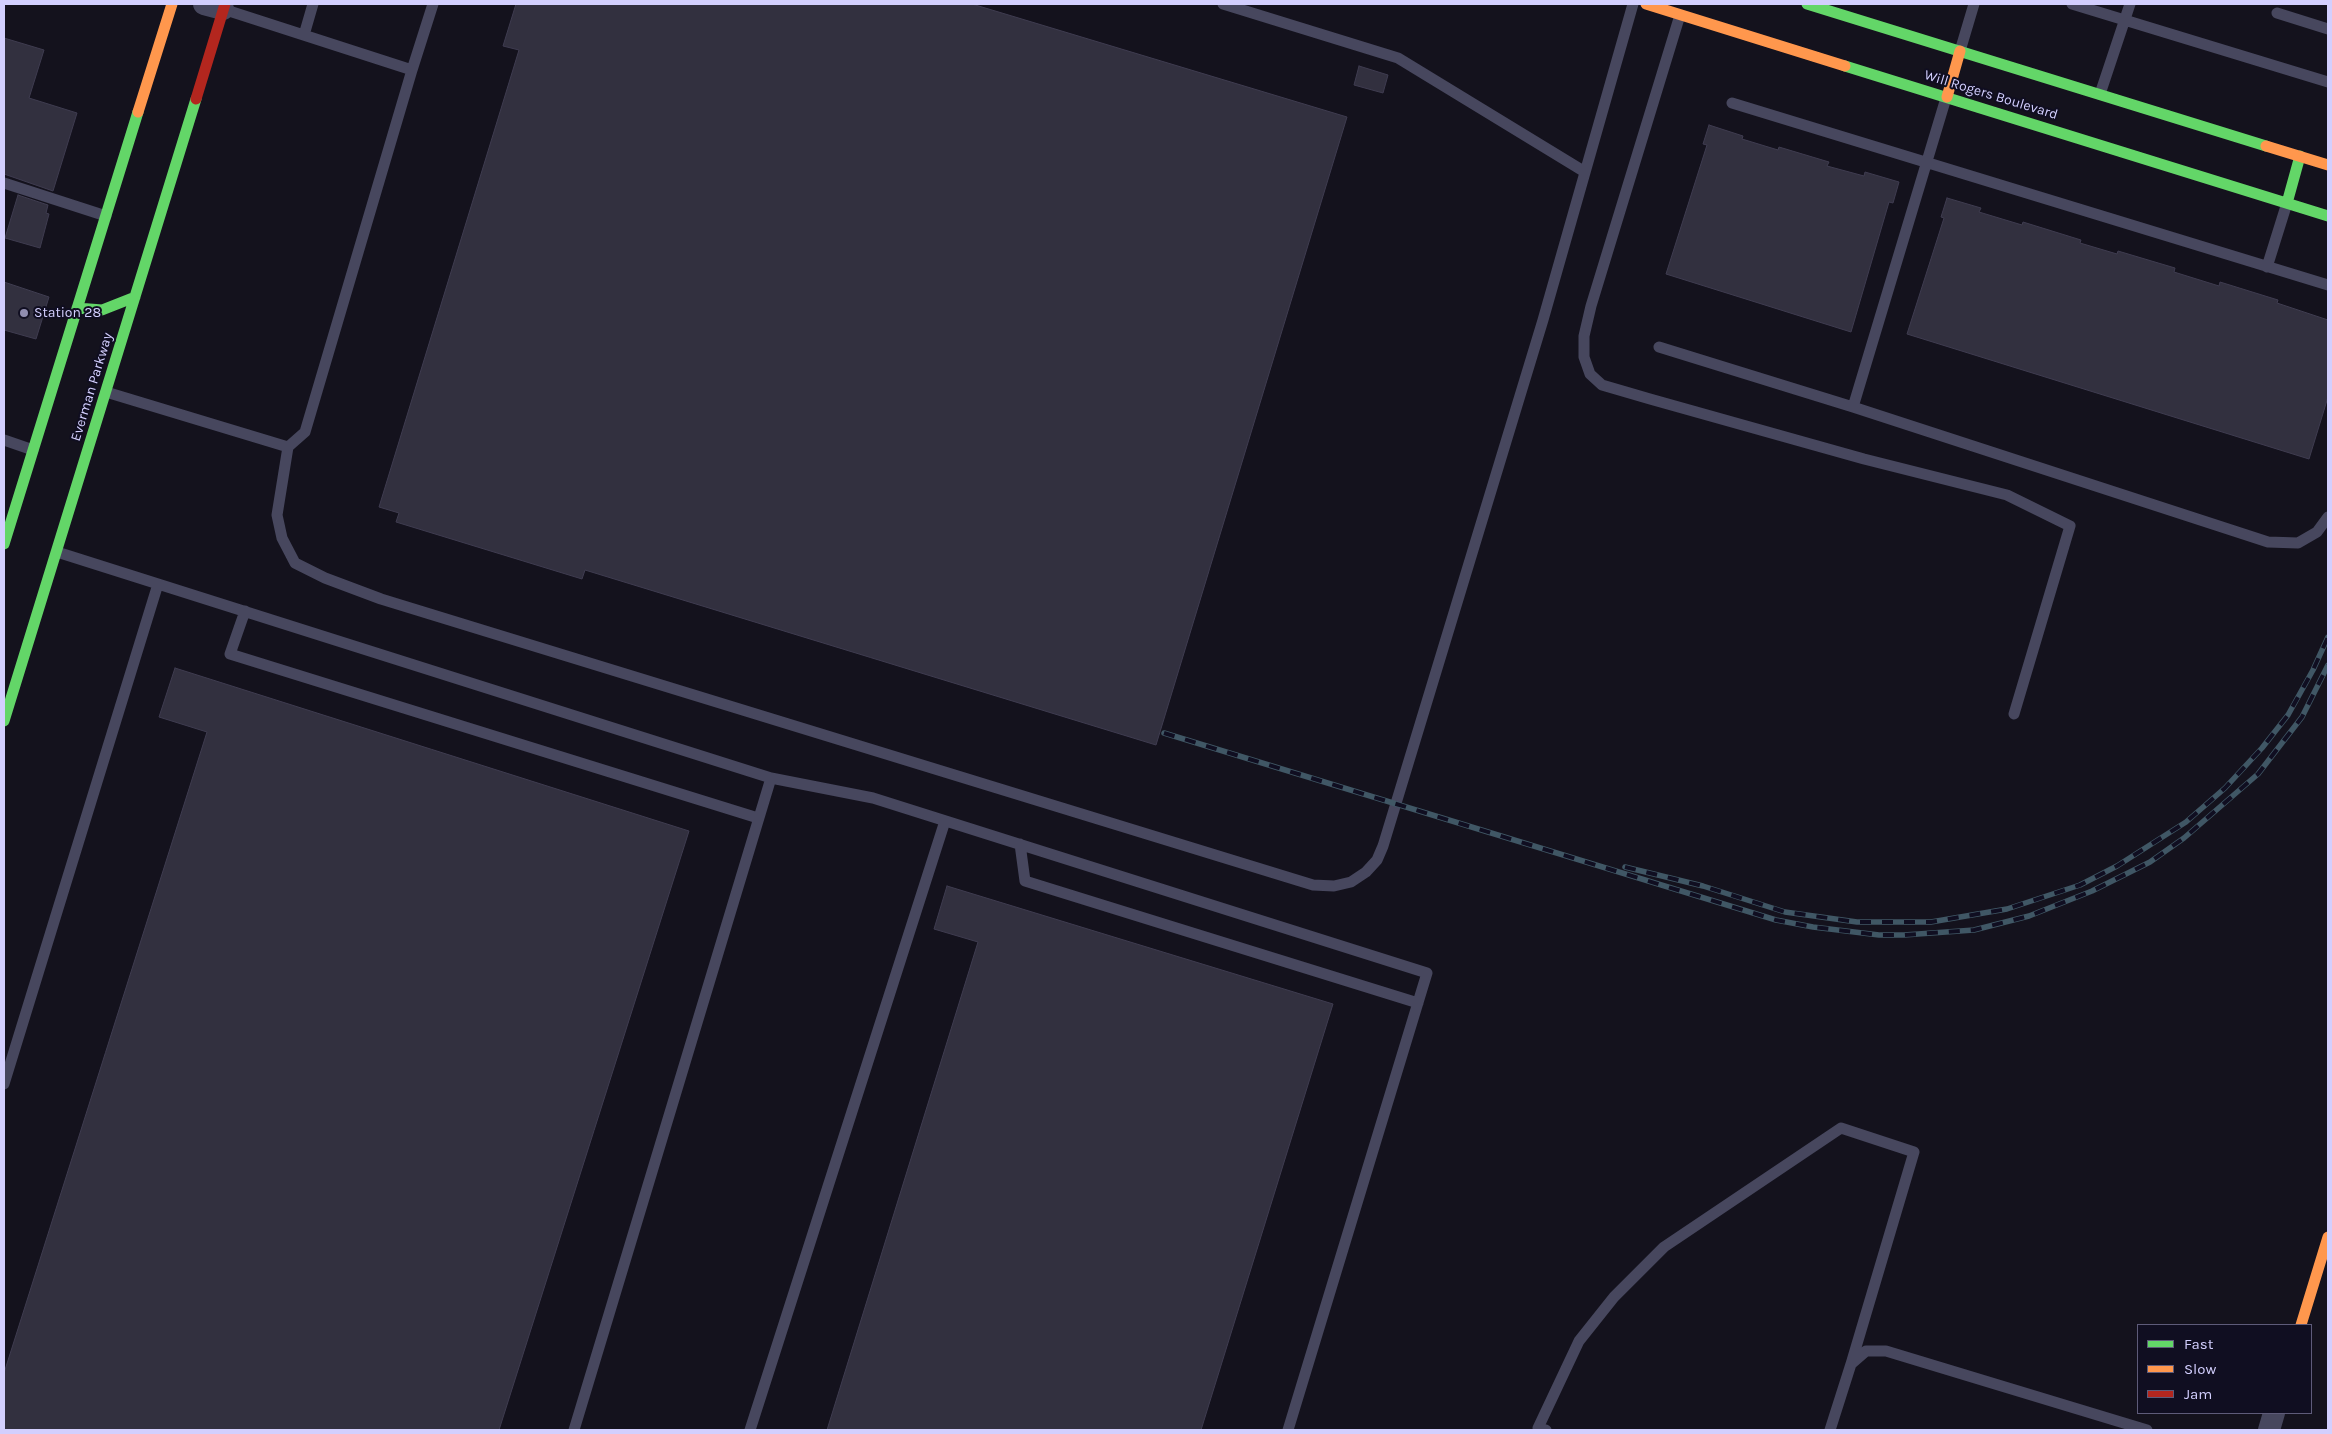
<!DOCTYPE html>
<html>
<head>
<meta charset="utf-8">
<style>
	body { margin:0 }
	#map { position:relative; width:2332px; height:1434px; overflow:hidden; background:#14121d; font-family:Karla,sans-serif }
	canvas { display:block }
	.frame { position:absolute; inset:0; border:5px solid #d3cffe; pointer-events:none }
	.legend { position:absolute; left:2137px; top:1324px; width:175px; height:90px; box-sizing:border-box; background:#100e21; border:1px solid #5e5b79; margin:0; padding:6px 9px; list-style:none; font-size:15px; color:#d3cffe }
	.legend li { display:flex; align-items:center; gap:10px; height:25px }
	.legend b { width:25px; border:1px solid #5e5b79 }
</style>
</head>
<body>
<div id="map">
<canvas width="2332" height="1434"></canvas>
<div class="frame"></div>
<ul class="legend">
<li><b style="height:6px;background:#63d668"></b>Fast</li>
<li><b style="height:6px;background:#ff974d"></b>Slow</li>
<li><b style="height:6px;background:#b3261e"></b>Jam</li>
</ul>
</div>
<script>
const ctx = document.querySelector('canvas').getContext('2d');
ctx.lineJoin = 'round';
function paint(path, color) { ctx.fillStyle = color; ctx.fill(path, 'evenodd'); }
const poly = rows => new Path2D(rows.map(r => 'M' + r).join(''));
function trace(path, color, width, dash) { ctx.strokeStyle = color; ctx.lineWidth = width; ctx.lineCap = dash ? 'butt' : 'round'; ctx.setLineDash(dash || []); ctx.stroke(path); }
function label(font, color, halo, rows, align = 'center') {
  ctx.font = font + ' Karla,sans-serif'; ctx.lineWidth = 4; ctx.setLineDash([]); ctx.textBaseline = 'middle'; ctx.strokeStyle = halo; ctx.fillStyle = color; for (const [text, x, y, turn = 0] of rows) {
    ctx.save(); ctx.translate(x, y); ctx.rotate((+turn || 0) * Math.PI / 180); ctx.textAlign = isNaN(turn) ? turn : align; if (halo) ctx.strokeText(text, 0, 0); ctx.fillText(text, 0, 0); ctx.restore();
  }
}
const building = poly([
	[516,4,972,4,1347,117,1156,745,585,570,582,579,396,522,399,513,379,507,519,50,503,46,516,4],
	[4,38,44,50,29,98,77,113,53,191,4,174,4,38],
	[1359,66,1388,75,1383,93,1354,85,1359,66],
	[1709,125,1743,136,1742,139,1778,150,1779,147,1829,162,1827,166,1864,176,1865,172,1899,182,1893,203,1889,202,1851,332,1666,274,1707,145,1703,144,1709,125],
	[18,195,48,205,46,213,49,214,40,248,5,238,18,195],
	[1947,198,1981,208,1979,212,2022,225,2023,222,2081,240,2080,243,2117,254,2118,251,2175,268,2174,272,2219,286,2220,282,2278,300,2277,303,2328,320,2328,397,2309,459,1907,334,1944,218,1941,217,1947,198],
	[4,282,49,297,36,339,4,330,4,282],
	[175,668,689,831,499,1430,4,1430,4,1373,207,732,159,717,175,668],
	[947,886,1333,1004,1201,1430,827,1430,978,942,934,929,947,886]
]);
paint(building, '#32303f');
trace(building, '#3f3c50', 1);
trace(poly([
	[1223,4,1398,58,1585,172],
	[2072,4,2328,82],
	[223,9,412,70,433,4],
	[2277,13,2328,29],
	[1680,15,1591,306,1584,336,1584,357,1590,374,1602,385,1650,399,1864,459,2007,495,2070,526,2014,714],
	[304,35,313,4],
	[1960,51,1974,4],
	[2100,94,2130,4],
	[1732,103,2328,285],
	[4,183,106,216],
	[2267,267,2287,203],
	[1659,347,1853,407,2268,542,2298,543,2317,532,2328,517],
	[106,392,288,447,277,515,282,538,295,563,325,578,381,599,1313,885,1334,886,1351,882,1366,872,1377,860,1383,846,1543,320,1633,4],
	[1853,407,1946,98],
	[4,440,33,450],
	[288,447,305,432,412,70],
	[57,552,771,778,574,1430],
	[245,611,230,654,758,818],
	[771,778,873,798,1427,973,1288,1430],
	[1020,844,1025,881,1418,1003],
	[4,1084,158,584],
	[750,1430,945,821],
	[1546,1430,1538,1428,1579,1341,1614,1297,1664,1247,1841,1128,1914,1152,1851,1364],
	[1830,1430,1851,1364,1866,1351,1886,1351,2147,1430]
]), '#47475e', 11);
trace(poly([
	[204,4,223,9],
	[2269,1430,2274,1413]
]), '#47475e', 22);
trace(poly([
	[1807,4,2266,146],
	[1845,66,2328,216],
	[2287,203,2300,156],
	[77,308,102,310,135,297],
	[4,544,138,112],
	[4,721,196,99]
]), '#63d668', 11);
trace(poly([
	[1646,4,1845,66],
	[1947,97,1960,51],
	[138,112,172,4],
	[2266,146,2328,165],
	[2301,1325,2328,1237]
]), '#ff974d', 11);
trace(poly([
	[196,99,225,4]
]), '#b3261e', 11);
const rail = poly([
	[1164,733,1776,920,1813,927,1879,935,1904,935,1974,930,2029,916,2092,891,2150,862,2184,838,2258,774,2302,717,2328,665],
	[1625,867,1703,886,1785,912,1857,922,1931,922,2007,909,2080,885,2117,866,2186,822,2225,788,2262,748,2288,715,2313,670,2328,637]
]);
trace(rail, '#405765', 5.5);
trace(rail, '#100e21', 4, [11]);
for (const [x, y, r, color] of [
	[24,313,5,"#908daf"]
]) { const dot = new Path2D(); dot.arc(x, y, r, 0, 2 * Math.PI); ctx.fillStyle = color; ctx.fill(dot); trace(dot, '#100e21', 2); }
label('14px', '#d3cffe', '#100e21', [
	["Will Rogers Boulevard",1991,95,17],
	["Everman Parkway",92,387,-73]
]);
label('14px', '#d3cffe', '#100e21', [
	["Station 28",34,313]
], 'left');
</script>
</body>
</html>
